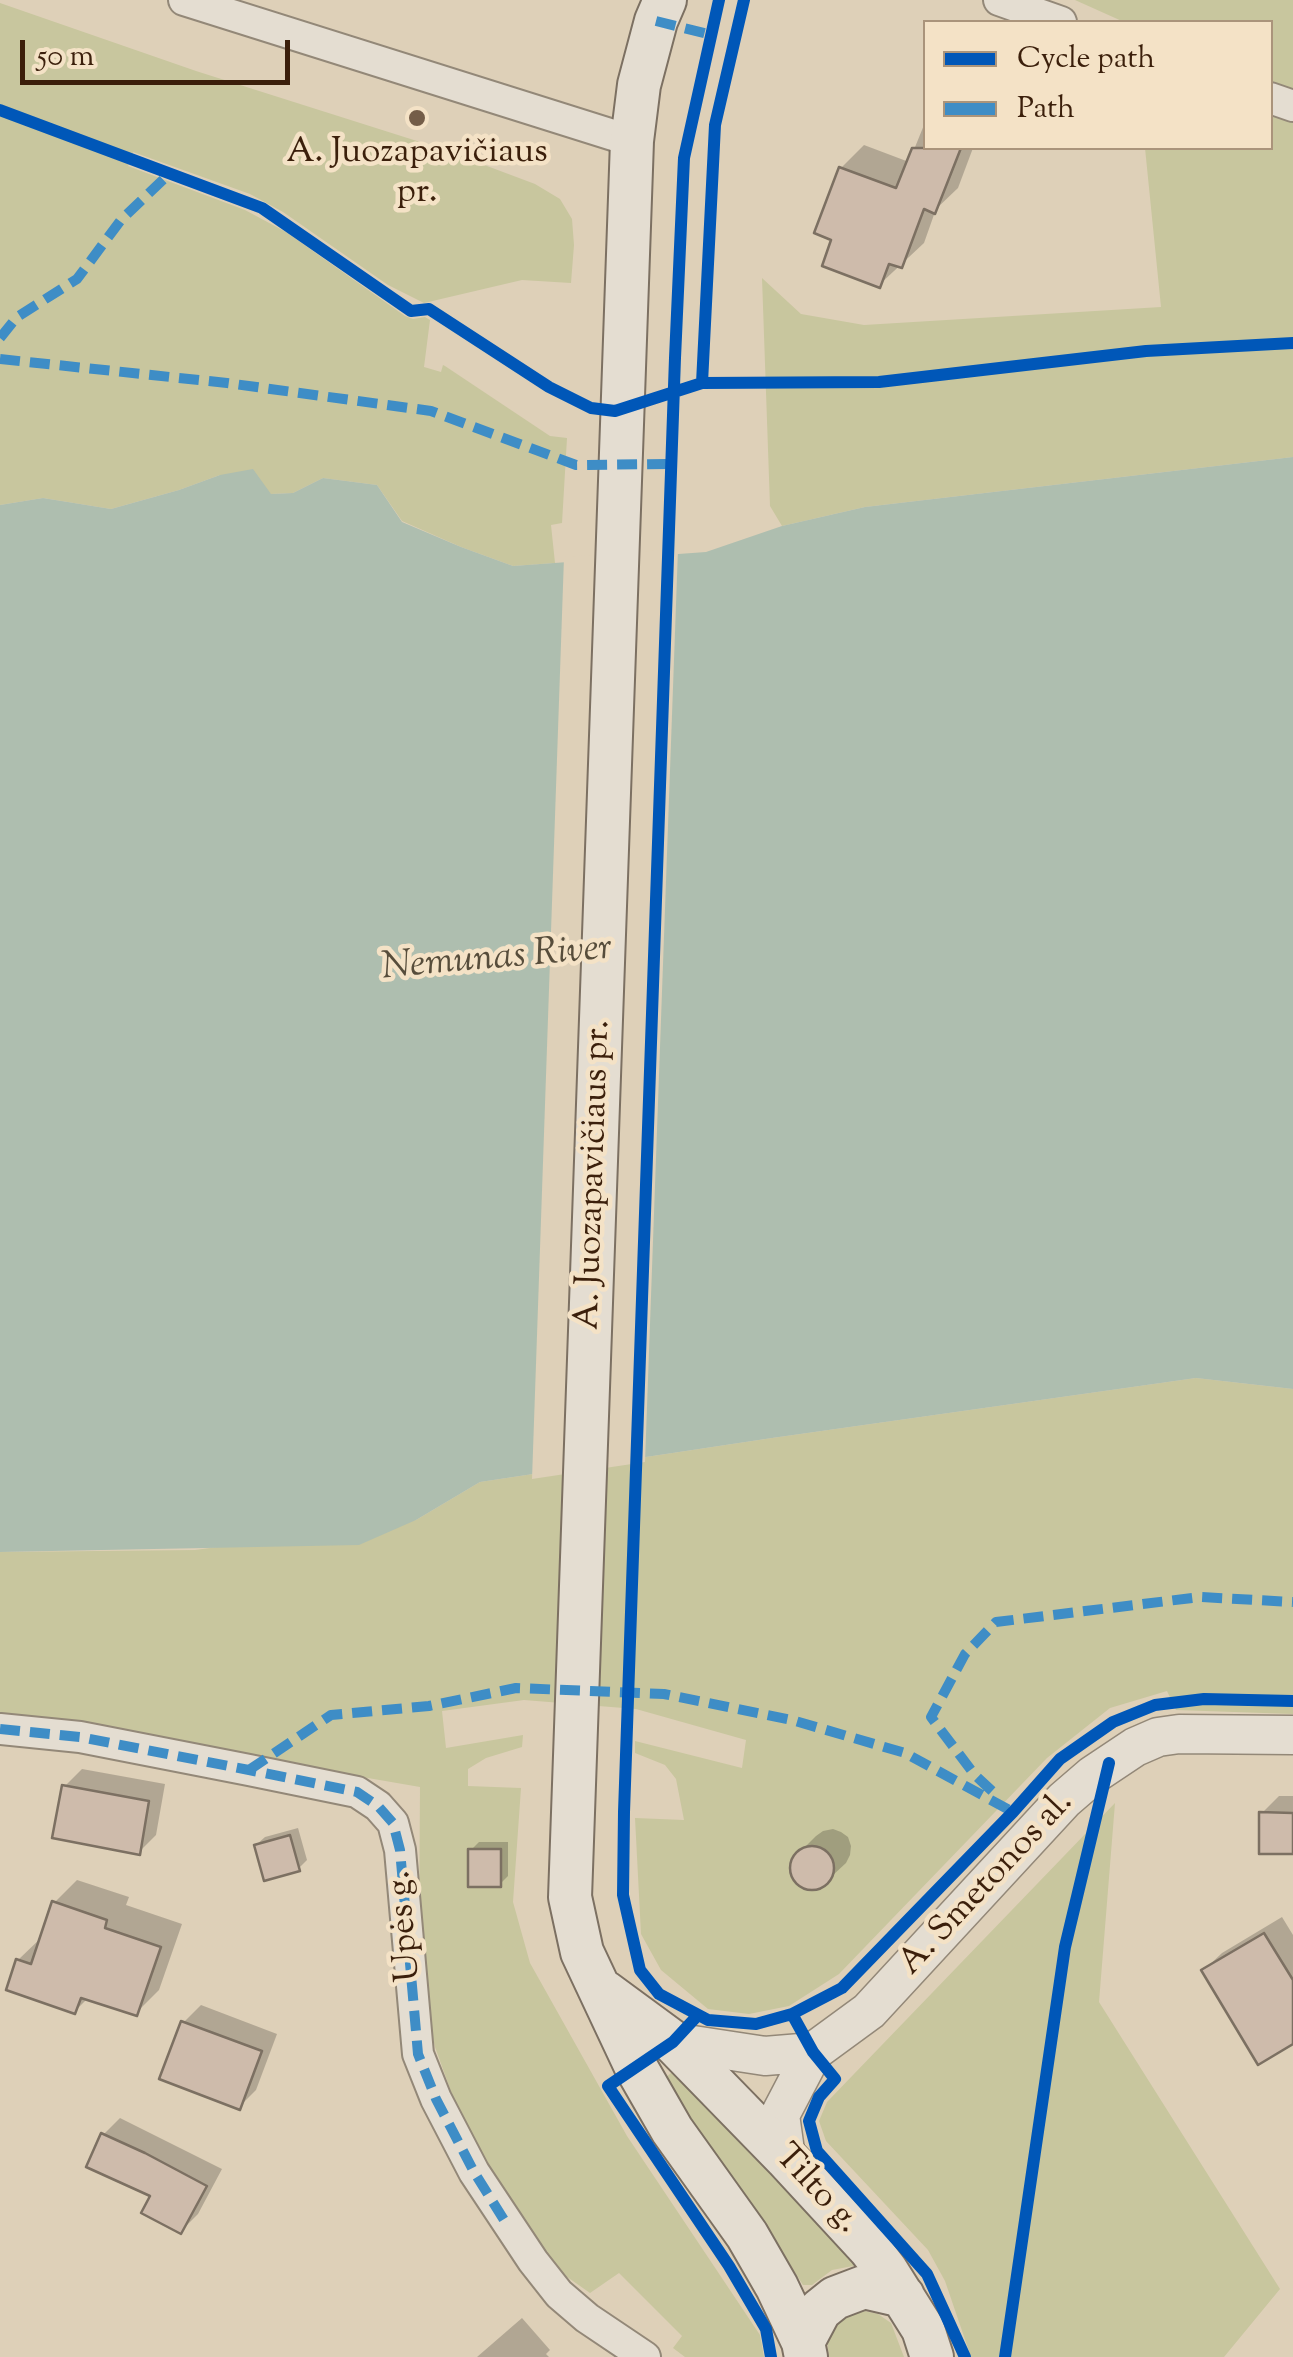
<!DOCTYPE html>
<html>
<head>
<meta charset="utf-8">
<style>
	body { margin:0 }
	#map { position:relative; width:1293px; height:2357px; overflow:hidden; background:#ded0b8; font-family:"Sorts Mill Goudy",serif }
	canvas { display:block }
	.legend { position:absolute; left:923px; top:20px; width:350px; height:130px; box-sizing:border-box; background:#f4e2c6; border:2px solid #aa947b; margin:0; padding:12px 18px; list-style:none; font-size:30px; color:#3b1f0b }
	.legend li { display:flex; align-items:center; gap:20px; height:50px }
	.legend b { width:50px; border:2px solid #aa947b }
	.scale { position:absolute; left:20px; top:40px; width:270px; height:45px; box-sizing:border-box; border:5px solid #3b1f0b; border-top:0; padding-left:12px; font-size:30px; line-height:35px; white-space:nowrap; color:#3b1f0b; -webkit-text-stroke:8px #f4e2c6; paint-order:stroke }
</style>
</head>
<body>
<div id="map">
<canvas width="1293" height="2357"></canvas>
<ul class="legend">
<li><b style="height:12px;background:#0057b8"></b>Cycle path</li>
<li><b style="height:12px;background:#3e8dc6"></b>Path</li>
</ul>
<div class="scale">50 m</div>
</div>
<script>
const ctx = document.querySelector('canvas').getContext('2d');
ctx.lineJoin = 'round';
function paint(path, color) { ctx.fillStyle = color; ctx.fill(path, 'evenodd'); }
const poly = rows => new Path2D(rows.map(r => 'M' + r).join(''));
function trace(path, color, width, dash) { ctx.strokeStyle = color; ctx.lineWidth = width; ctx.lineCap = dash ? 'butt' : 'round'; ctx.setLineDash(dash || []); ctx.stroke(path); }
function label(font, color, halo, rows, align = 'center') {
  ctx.font = font + ' "Sorts Mill Goudy",serif'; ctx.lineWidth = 9; ctx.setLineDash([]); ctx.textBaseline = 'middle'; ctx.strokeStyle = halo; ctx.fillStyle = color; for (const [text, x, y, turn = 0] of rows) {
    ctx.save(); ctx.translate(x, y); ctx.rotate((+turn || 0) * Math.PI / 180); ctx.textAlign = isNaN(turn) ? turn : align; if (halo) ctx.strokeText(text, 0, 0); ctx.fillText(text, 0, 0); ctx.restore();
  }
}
paint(poly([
	[1075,0,1293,0,1293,457,865,507,782,526,770,506,762,278,801,314,864,325,1161,307,1145,148,1270,148,1270,22,1124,22],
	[0,3,196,71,439,148,535,184,560,199,572,219,574,245,571,283,522,280,424,303,388,285,283,212,250,194,133,152,128,166,245,210,286,232,405,316,413,319,425,317,430,320,424,367,441,372,443,365,445,366,550,436,567,438,562,523,551,525,555,563,513,566,461,547,402,521,377,485,323,478,293,493,271,494,220,475,179,490,111,509,43,498,0,505],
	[1196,1378,1293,1389,1293,1714,1176,1710,1167,1691,1110,1708,1047,1758,839,1974,789,2006,749,2014,708,2009,661,1970,641,1934,635,1818,684,1820,676,1779,665,1765,635,1753,635,1741,742,1768,746,1740,636,1709,524,1700,442,1711,446,1748,523,1735,522,1747,486,1758,468,1769,468,1786,521,1788,513,1902,530,1963,627,2136,760,2335,764,2357,685,2357,673,2348,682,2336,619,2273,590,2293,553,2267,478,2151,453,2097,435,2047,426,2009,419,1937,420,1787,96,1731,0,1721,0,1552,195,1550,416,1520,480,1482,772,1438],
	[1115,1803,1099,2002,1280,2289,1224,2357,971,2357,945,2281,928,2250,826,2141,819,2121,827,2102],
	[675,2072,854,2259,856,2263,853,2266,832,2270,812,2285,803,2285,762,2222,686,2118,664,2079,671,2073],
	[864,2311,878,2314,891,2323,904,2357,829,2357,827,2340,830,2330,852,2313]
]), '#c8c69e');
paint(poly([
	[1293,457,1293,1389,1196,1378,772,1438,480,1482,416,1520,359,1545,0,1552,0,505,43,498,111,509,179,490,220,475,253,469,271,494,293,493,323,478,377,485,402,522,461,547,513,566,706,552,782,526,865,507]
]), '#aebeaf');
paint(poly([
	[678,549,645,1462,532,1479,564,557]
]), '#ded0b8');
paint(poly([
	[926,120,926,148,973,148,958,188,936,209,924,243,879,285,835,238,841,168,864,145,909,162],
	[82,1769,165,1784,156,1835,139,1852,65,1786],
	[1279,1796,1293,1796,1293,1852,1262,1813],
	[298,1828,307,1860,299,1868,256,1845,265,1837],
	[833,1829,841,1832,848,1837,851,1846,850,1855,846,1863,820,1887,812,1888,803,1886,796,1880,793,1862,798,1854,816,1836,823,1831],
	[479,1842,508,1842,508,1876,500,1884,471,1850],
	[77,1880,129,1897,126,1905,182,1924,159,1990,136,2013,89,1997,75,2011,18,1960,43,1936,54,1903],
	[1282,1917,1293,1935,1293,2042,1204,1970,1222,1953],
	[201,2005,277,2034,256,2090,239,2107,184,2022],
	[120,2118,222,2169,198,2214,181,2231,153,2194,103,2135],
	[522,2318,550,2350,546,2354,549,2357,477,2357]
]), '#0003');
const building = poly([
	[912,148,961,148,935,214,924,209,902,268,889,264,880,288,822,266,831,240,814,233,839,167,896,188,912,148],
	[62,1785,149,1801,140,1855,52,1838,62,1785],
	[1259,1812,1293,1813,1293,1854,1259,1854,1259,1812],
	[290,1835,300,1871,264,1881,254,1845,290,1835],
	'790 1868a22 22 0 1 1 44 0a22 22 0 1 1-44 0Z',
	[468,1849,501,1849,501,1887,468,1887,468,1849],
	[52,1901,107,1920,105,1928,161,1947,137,2016,81,1998,75,2014,6,1990,16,1959,31,1964,52,1901],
	[1264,1933,1293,1980,1293,2044,1258,2065,1201,1970,1264,1933],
	[181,2021,262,2051,240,2110,159,2079,181,2021],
	[101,2133,145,2153,207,2186,181,2234,141,2213,150,2196,86,2167,101,2133]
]);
paint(building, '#cebbab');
trace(building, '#7c7062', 2.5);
const minor = poly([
	[184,0,632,141],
	[999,0,1061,22],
	[1270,98,1293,106],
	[0,1729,80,1737,249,1770,357,1792,378,1806,393,1823,400,1850,418,2054,436,2099,474,2172,533,2261,559,2294,587,2318,645,2357]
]);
const tertiary = poly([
	[673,2042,765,2056,813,2052],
	[786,2158,780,2115,813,2052,869,2011,1064,1800,1093,1775,1135,1747,1158,1737,1179,1734,1293,1735]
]);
const secondary = poly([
	[665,0,656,21,639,85,632,141,570,1897,582,1952,637,2069,672,2130,747,2235,777,2287,803,2342,806,2357],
	[605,1992,673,2042,786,2158,870,2249,886,2270,923,2329,932,2357],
	[803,2342,820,2310,835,2298,864,2287,903,2296]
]);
trace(minor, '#938878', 34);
trace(tertiary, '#938878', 41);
trace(secondary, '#7c7062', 46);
trace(minor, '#e4ddd1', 30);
trace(tertiary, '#e4ddd1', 38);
trace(secondary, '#e4ddd1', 42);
trace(poly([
	[656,21,712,35],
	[0,338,17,317,77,279,121,220,170,173],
	[0,359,227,383,431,411,576,465,667,464],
	[0,1729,80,1737,249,1770,357,1792,378,1806,393,1823,400,1850,418,2054,436,2099,474,2172,506,2223],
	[249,1770,331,1715,429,1706,516,1688,664,1694,792,1720,905,1753,1013,1812],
	[992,1791,974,1774,931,1717,965,1654,996,1622,1200,1597,1293,1602]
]), '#3e8dc6', 10, [20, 10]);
trace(poly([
	[719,0,684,158,675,358,624,1812,623,1895,640,1970,659,1994,708,2020,756,2024,792,2014,842,1988,1013,1812,1060,1759,1113,1722,1155,1705,1204,1699,1293,1701],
	[0,110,262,208,411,311,429,309,549,387,591,408,615,411,702,383,715,125,744,0],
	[702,383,879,382,1146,351,1293,343],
	[792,2014,813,2052,835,2079,819,2097,809,2121,817,2151,927,2274,965,2357],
	[698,2015,673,2042,608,2086,729,2266,766,2329,771,2357],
	[1005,2357,1065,1947,1109,1763]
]), '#0057b8', 12);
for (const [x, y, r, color] of [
	[417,118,10,"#745d48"]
]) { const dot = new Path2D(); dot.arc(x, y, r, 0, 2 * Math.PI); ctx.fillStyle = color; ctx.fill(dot); trace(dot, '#f4e2c6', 4); }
label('35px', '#3b1f0b', '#f4e2c6', [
	["A. Juozapavičiaus",417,155],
	["pr.",417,195]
]);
label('35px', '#3b1f0b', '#f4e2c6', [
	["A. Juozapavičiaus pr.",596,1175,-88],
	["A. Smetonos al.",988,1885,-47],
	["Upės g.",407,1926,-95],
	["Tilto g.",815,2191,47]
]);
label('italic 38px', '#574d3b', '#f4e2c6', [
	["Nemunas River",497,961,-5]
]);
</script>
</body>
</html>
